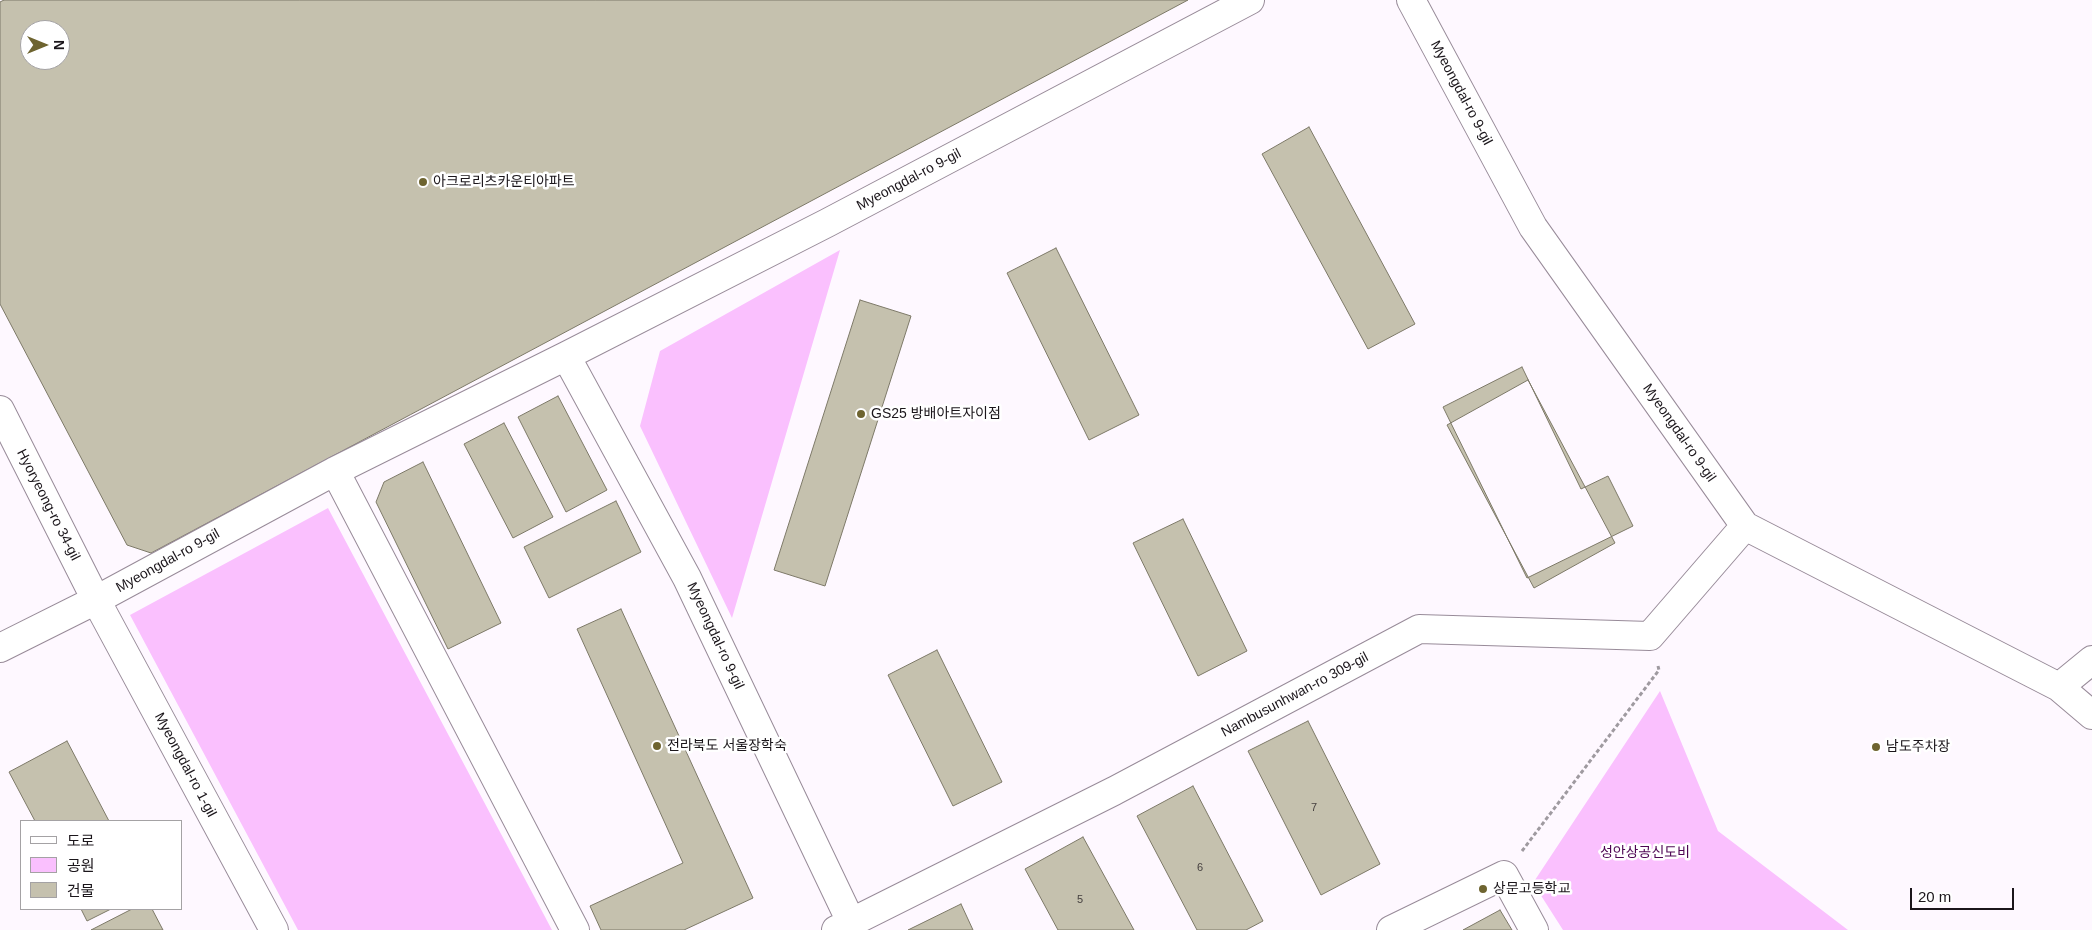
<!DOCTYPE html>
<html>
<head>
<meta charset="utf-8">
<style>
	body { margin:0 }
	#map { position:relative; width:2092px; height:930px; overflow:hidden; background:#fef8ff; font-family:Helvetica,"Noto Sans KR",sans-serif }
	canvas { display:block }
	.legend { position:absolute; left:20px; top:820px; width:162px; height:90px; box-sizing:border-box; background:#fff; border:1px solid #a4a2a4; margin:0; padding:6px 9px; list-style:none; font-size:15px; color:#1b161b }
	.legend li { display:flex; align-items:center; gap:10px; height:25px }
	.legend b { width:25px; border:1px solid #a4a2a4 }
	.north { position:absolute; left:20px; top:20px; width:50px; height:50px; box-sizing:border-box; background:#fff; border:1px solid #a4a2a4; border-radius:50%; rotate:90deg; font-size:14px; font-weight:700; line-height:20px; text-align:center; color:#1b161b }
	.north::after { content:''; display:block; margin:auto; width:18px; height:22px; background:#6e6430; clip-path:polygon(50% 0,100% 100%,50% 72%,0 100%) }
	.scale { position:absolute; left:1910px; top:888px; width:104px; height:22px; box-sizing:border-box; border:2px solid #1b161b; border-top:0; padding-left:6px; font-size:15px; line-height:18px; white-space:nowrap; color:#1b161b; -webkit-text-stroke:4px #fff; paint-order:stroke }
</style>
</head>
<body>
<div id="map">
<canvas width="2092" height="930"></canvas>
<ul class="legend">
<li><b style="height:6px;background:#fff"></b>도로</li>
<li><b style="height:14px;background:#fac0fe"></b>공원</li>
<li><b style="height:14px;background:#c5c1ae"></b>건물</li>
</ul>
<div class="north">N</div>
<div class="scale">20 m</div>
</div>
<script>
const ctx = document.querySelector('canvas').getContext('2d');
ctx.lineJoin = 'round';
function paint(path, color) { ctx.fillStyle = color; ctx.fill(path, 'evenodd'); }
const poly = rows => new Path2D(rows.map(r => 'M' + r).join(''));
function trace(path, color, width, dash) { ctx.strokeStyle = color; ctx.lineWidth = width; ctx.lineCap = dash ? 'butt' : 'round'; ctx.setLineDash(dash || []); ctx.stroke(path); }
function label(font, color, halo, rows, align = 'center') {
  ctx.font = font + ' Helvetica,"Noto Sans KR",sans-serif'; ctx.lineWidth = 5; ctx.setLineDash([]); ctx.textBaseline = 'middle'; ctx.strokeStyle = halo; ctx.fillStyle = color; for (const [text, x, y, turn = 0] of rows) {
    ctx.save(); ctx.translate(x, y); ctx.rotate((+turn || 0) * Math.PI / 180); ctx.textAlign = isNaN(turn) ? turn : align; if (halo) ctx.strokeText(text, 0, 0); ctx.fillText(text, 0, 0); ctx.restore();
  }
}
paint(poly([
	[840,250,732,618,640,426,660,351],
	[328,508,552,930,298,930,130,615],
	[1660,691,1718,831,1848,930,1563,930,1533,883]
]), '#fac0fe');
const building = poly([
	[4,0,1188,0,151,553,127,545,0,304,0,2,4,0],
	[30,30,60,30,60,60,30,60,30,30],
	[1309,127,1415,324,1368,349,1262,154,1309,127],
	[1056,248,1139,415,1089,440,1007,273,1056,248],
	[860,300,911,316,825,586,774,570,860,300],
	[1522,367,1581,489,1608,476,1633,526,1527,578,1443,407,1522,367],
	[1528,380,1615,543,1534,588,1447,425,1528,380],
	[558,396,607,490,566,512,518,417,558,396],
	[504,423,553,517,513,538,464,444,504,423],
	[423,462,501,623,448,649,376,502,384,482,423,462],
	[616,501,641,552,549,598,524,547,616,501],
	[1183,519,1247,651,1198,676,1133,543,1183,519],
	[621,609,753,898,684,930,601,930,590,906,683,863,577,629,621,609],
	[937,650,1002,782,953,806,888,675,937,650],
	[1308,721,1380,864,1321,895,1248,751,1308,721],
	[67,741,109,821,35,821,9,772,67,741],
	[1193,786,1263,921,1246,930,1197,930,1137,816,1193,786],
	[1083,837,1134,930,1058,930,1025,869,1083,837],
	[961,904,973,930,908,930,961,904],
	[81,909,111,909,87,921,81,909],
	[132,909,152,909,163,930,91,930,132,909],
	[1500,910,1512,930,1463,930,1500,910]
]);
paint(building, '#c5c1ae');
trace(building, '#7d7968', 1);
const minor = poly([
	[1411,0,1533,227,1745,526,2059,687,2092,715],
	[566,356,687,578,851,922],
	[0,410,96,600,274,930],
	[335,471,575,930],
	[0,648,96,600,335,471,566,356,827,223,1250,0],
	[2059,687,2092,660],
	[836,930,1114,791,1419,629,1650,636,1745,526],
	[1391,930,1504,875,1534,930]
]);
trace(minor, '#988b99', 30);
trace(poly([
	[1522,851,1659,670,1658,666]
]), '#9f9aa0', 3, [4, 2.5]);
trace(minor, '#fff', 28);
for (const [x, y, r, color] of [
	[423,182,5,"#6e6430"],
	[861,414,5,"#6e6430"],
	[657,746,5,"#6e6430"],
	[1876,747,5,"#6e6430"],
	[1483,889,5,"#6e6430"]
]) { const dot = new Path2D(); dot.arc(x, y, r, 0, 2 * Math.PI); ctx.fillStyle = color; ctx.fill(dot); trace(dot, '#fff', 2); }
label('11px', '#464140', null, [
	["7",1314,808],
	["6",1200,868],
	["5",1080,900]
]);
label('14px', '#1b161b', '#fff', [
	["Myeongdal-ro 9-gil",1461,93,62],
	["Myeongdal-ro 9-gil",909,180,-28],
	["Myeongdal-ro 9-gil",1679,433,55],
	["Hyoryeong-ro 34-gil",48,505,63],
	["Myeongdal-ro 9-gil",168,561,-29],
	["Myeongdal-ro 9-gil",715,636,65],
	["Nambusunhwan-ro 309-gil",1295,695,-28],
	["Myeongdal-ro 1-gil",185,765,62]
]);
label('14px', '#1b161b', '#fff', [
	["아크로리츠카운티아파트",433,182],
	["GS25 방배아트자이점",871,414],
	["전라북도 서울장학숙",667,746],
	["남도주차장",1886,747],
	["상문고등학교",1493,889]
], 'left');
label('14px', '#4d0553', '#fff', [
	["성안상공신도비",1645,853]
]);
</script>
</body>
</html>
